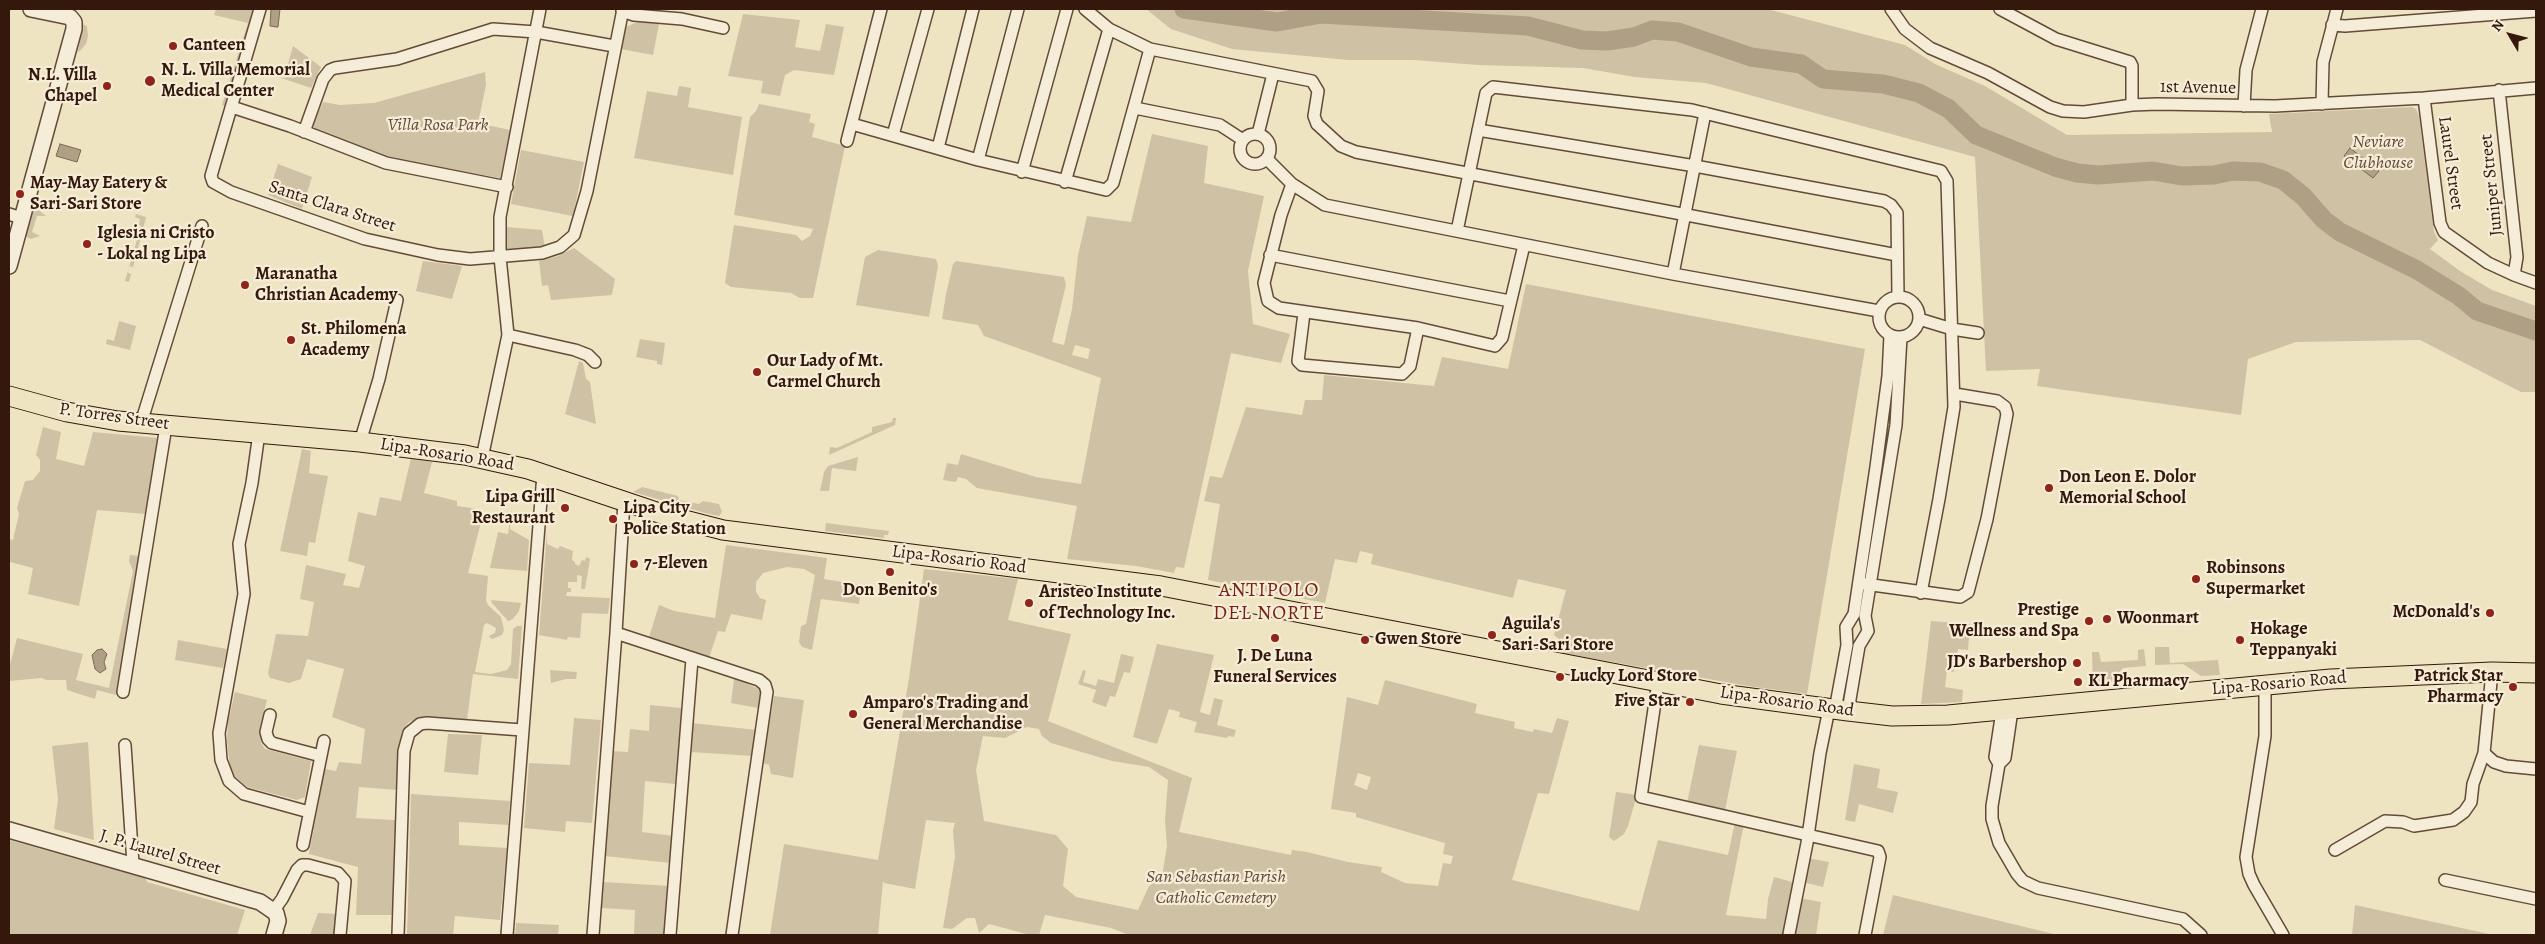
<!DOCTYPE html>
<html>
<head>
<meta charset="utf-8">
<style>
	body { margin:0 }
	#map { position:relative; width:2545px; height:944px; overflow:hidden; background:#efe4c2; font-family:Alegreya,serif }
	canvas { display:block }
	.frame { position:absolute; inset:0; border:10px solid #33180b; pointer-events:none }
	.north { position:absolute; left:2485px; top:10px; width:50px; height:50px; -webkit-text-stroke:4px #f5edd7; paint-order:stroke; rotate:307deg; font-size:14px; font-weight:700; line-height:20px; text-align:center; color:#33180b }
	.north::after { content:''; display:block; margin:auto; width:18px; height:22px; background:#33180b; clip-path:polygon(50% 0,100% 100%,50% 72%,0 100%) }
</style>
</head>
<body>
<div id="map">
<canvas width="2545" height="944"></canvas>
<div class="frame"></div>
<div class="north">N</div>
</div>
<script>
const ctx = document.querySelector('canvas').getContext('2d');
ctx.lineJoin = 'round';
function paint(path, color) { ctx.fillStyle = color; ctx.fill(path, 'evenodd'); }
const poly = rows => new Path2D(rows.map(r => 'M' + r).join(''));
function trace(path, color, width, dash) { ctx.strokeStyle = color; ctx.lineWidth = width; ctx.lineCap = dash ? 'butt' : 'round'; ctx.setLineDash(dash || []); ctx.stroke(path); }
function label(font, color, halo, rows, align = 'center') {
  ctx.font = font + ' Alegreya,serif'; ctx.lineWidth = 4.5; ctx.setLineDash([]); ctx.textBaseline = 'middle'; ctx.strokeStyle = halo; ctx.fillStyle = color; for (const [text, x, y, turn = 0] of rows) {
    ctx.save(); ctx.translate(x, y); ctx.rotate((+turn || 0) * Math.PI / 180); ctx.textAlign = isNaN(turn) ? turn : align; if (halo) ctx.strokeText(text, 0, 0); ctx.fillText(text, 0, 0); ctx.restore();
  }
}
paint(poly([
	[216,9,254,9,216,141,225,106,222,105,248,23,214,15],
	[1146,9,1767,9,1905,45,1935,64,1985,86,2067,135,2272,132,2269,114,2412,107,2416,109,2419,116,2434,232,2438,240,2430,249,2460,271,2492,290,2536,306,2536,392,2521,392,2420,340,2296,342,2248,359,2241,415,2037,386,2040,369,1986,371,1975,157,1706,83,1635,77,1583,68,1478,65,1414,60,1348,60,1232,49,1171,29],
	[743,14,800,20,795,47,820,51,826,24,844,27,834,75,794,70,785,75,780,96,761,93,763,81,728,76],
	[637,22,659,24,653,55,621,49,626,27],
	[82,24,87,26,88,36,86,44,78,53],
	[293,46,321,67,311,88,278,77,284,78],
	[485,72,486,85,478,123,510,130,500,178,394,159,314,129,314,122,323,102,340,105,374,103],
	[679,86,691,88,688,107,742,117,733,175,634,158,647,91,677,96],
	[759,104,811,114,809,122,815,124,812,137,845,146,813,298,800,298,791,293,731,287,725,283,734,225,796,235,802,241,810,236,813,229,734,215,750,117,756,111],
	[1152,134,1208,146,1204,183,1264,196,1248,271,1253,324,1290,334,1281,363,1231,353,1184,568,1176,567,1174,573,1136,566,1067,559,1077,506,977,488,966,479,958,477,956,482,943,480,947,463,958,465,961,454,1036,477,1081,484,1101,378,984,336,978,325,942,319,946,294,953,264,956,261,1064,277,1066,285,1052,342,1064,345,1072,309,1078,255,1087,216,1131,222],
	[1075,345,1090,349,1088,359,1072,355],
	[521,150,584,162,573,216,511,204],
	[278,164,312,177,302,209,268,195],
	[36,208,46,216,37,216,32,232,40,236,31,239,25,236,32,210],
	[136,214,146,217,133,267,129,266,128,273,131,274,129,282,125,281,141,226,139,225,140,219,135,217],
	[506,227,542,230,545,248,509,251,505,246],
	[574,248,615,279,612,295,551,300,548,285,542,286,539,261,558,256],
	[878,250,936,259,938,266,929,317,856,305,865,257],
	[423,261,462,266,452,299,416,291],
	[1526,284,1865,349,1807,694,1748,686,1562,653,1564,643,1554,635,1566,590,1518,579,1513,598,1371,564,1373,554,1360,551,1357,563,1335,559,1325,603,1208,580,1220,504,1204,501,1210,476,1222,478,1246,407,1302,415,1305,400,1322,400,1324,375,1434,386,1442,357,1508,369],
	[119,321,136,326,130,350,106,344,107,339,114,341],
	[640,339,665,343,662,365,657,364,657,361,636,357],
	[579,361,583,363,586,379,590,382,596,424,565,414],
	[893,418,896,418,895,425,829,455,830,447,837,448,872,432,872,427,892,422],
	[43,427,61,432,56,459,84,466,93,432,159,438,146,514,97,510,79,606,28,594,33,568,10,562,9,568,9,539,13,540,19,514,17,508,25,481,33,480,40,471,40,460,36,455],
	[302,449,311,451,309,473,328,476,315,543,309,542,307,556,280,551],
	[858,457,856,471,832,468,829,491,820,491,824,472,828,466],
	[411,458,432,462,424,493,457,501,457,506,478,509,477,513,483,514,468,573,488,576,486,600,488,605,501,617,504,630,502,635,492,639,489,636,495,633,496,628,487,623,484,625,475,672,491,674,507,670,511,664,513,629,517,626,522,626,518,679,473,674,467,720,425,716,409,722,404,729,398,790,359,787,356,818,396,820,396,862,394,915,356,915,358,867,309,854,325,769,336,771,339,762,361,764,365,729,332,717,344,669,307,659,301,679,289,683,270,678,268,673,276,634,308,636,314,602,300,599,306,565,346,574,343,585,359,588,365,566,348,561,358,512,376,516,380,497,401,501],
	[642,487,678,496,679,500,699,504,703,501,719,504,722,512,719,516,705,513,633,492],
	[512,508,510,529,529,540,527,571,490,568,498,532,508,534],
	[826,523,889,531,888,535,884,535,884,538,825,531],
	[547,532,547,544,558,549,560,546,573,551,572,560,575,562,575,564,579,566,582,560,585,561,586,557,590,559,585,589,581,589,582,576,577,575,577,582,568,582,568,588,571,588,571,592,567,592,566,596,610,598,608,614,582,613,580,638,568,637,567,640,539,635],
	[726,545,827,558,824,579,862,585,859,604,821,599,812,650,802,647,799,642,801,626,806,624,815,575,804,569,787,567,763,573,756,582,756,592,760,598,766,600,762,620,731,614,725,632,718,631,709,658,649,637,659,605,674,611,715,618],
	[130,555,142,556,116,695,97,690,95,699,67,690,66,680,46,680,42,678,9,681,9,668,17,638,83,654,76,680,109,688,133,571,129,561],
	[924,569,1018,579,1008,620,1071,634,1048,721,1192,778,1179,832,1291,855,1292,850,1307,852,1348,862,1382,867,1381,872,1405,883,1438,886,1443,863,1451,864,1453,856,1443,854,1445,843,1356,817,1356,813,1331,809,1347,697,1378,705,1385,680,1477,704,1475,713,1515,722,1514,728,1533,732,1534,729,1552,733,1557,718,1569,721,1549,794,1538,793,1512,880,1639,911,1658,840,1728,855,1735,822,1744,824,1726,915,1766,919,1768,899,1774,877,1796,883,1786,935,1129,935,1111,928,1045,915,1039,935,1030,935,989,924,979,933,975,918,967,918,952,929,943,928,955,857,953,830,955,823,926,820,915,889,884,883,883,881,878,935,770,935,784,844,878,860,909,678],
	[1027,727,1039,729,1042,736,1051,743,1112,761,1149,767,1168,780,1165,821,1167,846,1162,876,1149,886,1138,910,1076,897,1063,886,1068,849,1056,835,984,821,976,770,983,736,1005,738],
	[1358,773,1371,777,1367,790,1354,785],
	[491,600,521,603,519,611,513,619,508,621,492,603],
	[1931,621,1970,624,1968,650,1958,649,1954,672,1947,671,1945,687,1963,690,1962,702,1921,704],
	[178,640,227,649,223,668,175,660],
	[1157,644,1214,655,1200,712,1210,715,1214,698,1223,700,1217,725,1236,730,1234,737,1228,736,1227,738,1194,732,1197,722,1179,717,1180,712,1169,709,1157,744,1133,737],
	[2155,647,2169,647,2170,663,2218,660,2220,675,2201,676,2183,664,2155,665],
	[2144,649,2146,666,2123,668,2109,685,2093,686,2092,652,2099,652,2101,662,2138,660,2138,650],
	[1121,654,1134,657,1130,673,1124,672,1115,697,1110,696,1106,707,1092,702,1096,690,1078,684,1083,670,1086,671,1083,682,1096,686,1098,679,1114,683],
	[550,670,577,672,576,679,566,679,551,683],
	[734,678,761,690,758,708,731,703],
	[235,692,267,700,260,728,261,743,265,749,311,761,305,797,297,800,247,787,234,776,230,767,227,741,228,722],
	[774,696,804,700,793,778,771,774,769,765,763,763],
	[650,705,682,708,675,784,645,781,642,832,674,836,671,863,604,856,612,751,628,752,630,729,649,731],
	[574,718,601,720,592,823,566,821,565,832,524,828,529,763,570,765],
	[692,723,757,730,754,756,690,752],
	[448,734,482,735,478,775,444,772],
	[88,742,94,840,54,829,58,799,52,746],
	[1699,745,1737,751,1725,810,1687,803],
	[1854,764,1880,769,1877,788,1898,792,1893,813,1859,804,1855,822,1845,820],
	[1616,792,1637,795,1628,826,1624,834,1614,841,1609,837],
	[411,794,510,801,508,825,459,822,459,845,507,848,500,920,455,916,453,935,407,935],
	[9,840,145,878,147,882,245,910,237,935,9,935],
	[1807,858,1829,862,1823,887,1802,882],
	[603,882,670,886,665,935,634,935,635,910,601,908],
	[1893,895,2058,935,1883,935],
	[1799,898,1821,902,1816,935,1793,935],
	[2355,905,2494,935,2352,935],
	[318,913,338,914,335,935,310,935],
	[516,923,559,925,558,935,515,935]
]), '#cfc1a3');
const water = poly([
	[271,9,280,9,278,27,276,27,270,26,271,9],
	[60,144,81,150,77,162,56,156,60,144],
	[2350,148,2379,171,2373,178,2344,156,2350,148],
	[102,649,107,654,104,662,106,669,100,673,95,669,92,655,97,650,102,649]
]);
paint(water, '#af9f84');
trace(water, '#7d6954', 1);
trace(poly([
	[1184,9,1277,22,1321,14,1528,26,1582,40,1607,41,1634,37,1652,30,1678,32,1751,57,1801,64,1823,79,1883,84,1919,93,1949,109,1976,135,2055,167,2077,173,2098,175,2153,171,2182,176,2214,175,2233,171,2260,172,2283,180,2303,196,2324,220,2340,232,2417,270,2459,296,2477,311,2536,331]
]), '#af9f84', 19);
const minor = poly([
	[260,9,211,176,213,182,231,192,365,239,438,255,470,259,542,253,560,247,574,235,587,191,623,9],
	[1085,9,1109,29,1150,49,1312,81,1318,91,1314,116,1317,124,1341,146,1356,152,1897,255],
	[1891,9,1905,29,1930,48,1988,73,2050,107,2063,111,2084,112,2132,105,2157,104,2275,106,2424,98,2536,88],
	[2000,9,2056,39,2130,62,2132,66,2132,105],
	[622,11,634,15,682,19,723,28],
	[2332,25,2345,26,2536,11],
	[2499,90,2517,257,2514,275],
	[2424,98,2440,223,2444,232,2488,263,2514,275,2536,283],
	[2322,104,2323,62,2337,9],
	[2244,106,2246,70,2262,9],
	[232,107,290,126,386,163,507,187],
	[1135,108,1220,125,1243,140],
	[852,124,978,160,1106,190,1113,183,1150,49],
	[1478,130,1695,166,1884,201,1891,205,1897,213,1898,297],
	[304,132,323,79,330,70,335,68,397,59,493,29,536,32,614,46],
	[1258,134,1273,74],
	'1240 149a15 15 0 1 1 30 0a15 15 0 1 1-30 0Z',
	[893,135,928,9],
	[847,141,881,9],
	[938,148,973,9],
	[1267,159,1292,184,1325,205,1673,274,1879,311],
	[978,160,1018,9],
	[1022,172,1067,9],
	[1065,182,1109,29],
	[1292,184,1281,215,1264,283,1268,301,1279,308,1418,328,1495,346,1502,338,1524,245],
	[9,214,21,218],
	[1457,231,1486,93,1493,87,1692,110,1941,171,1947,181,1954,407,1939,499,1921,593],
	[1270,255,1510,301],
	[1673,274,1705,113],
	'1879 317a20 20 0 1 1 40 0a20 20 0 1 1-40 0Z',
	[1304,313,1298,361,1302,365,1402,374,1410,366,1418,328],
	[1919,319,1952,329,1978,333],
	[508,335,575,350,588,355,595,362],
	[141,423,202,226],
	[259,433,252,483,239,544,244,594,219,733,221,760,229,781,244,794,309,812],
	[360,442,379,379,397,300],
	[482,458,508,335,500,257,500,217,540,9],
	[1865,584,1960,597,1968,592,1987,519,2007,414,2005,407,1997,401,1955,394],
	[616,633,759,680,765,685,767,692,732,935],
	[1658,682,1641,797,1878,851,1880,857,1865,935],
	[2265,684,2265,736,2246,857,2249,874,2254,885,2283,935],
	[123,692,166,426],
	[1835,710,1847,645,1846,627,1854,614,1876,467,1888,376,1890,335],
	[2012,710,2005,758,1999,764,1992,806,1992,819,1999,843,2017,874,2023,881,2038,888,2183,919,2201,935],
	[1848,711,1859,646,1868,631,1865,616,1896,425,1901,337],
	[270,715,266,732,268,739,272,743,321,756],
	[125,745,133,864],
	[2484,753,2492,672],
	[1999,764,1995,757,2002,711],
	[303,845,324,741],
	[2335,850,2385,821,2403,822,2414,826,2453,820,2464,812,2471,802,2473,784,2484,753,2494,762,2506,766,2536,769],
	[2445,880,2536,899],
	[274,910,282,899,297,870,302,865,308,865,338,873,345,881,340,935],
	[1789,934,1807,843,1820,753,1829,709],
	[398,935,404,751,409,733,420,724,427,723,522,730],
	[507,935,543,474],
	[593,935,616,633,624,501],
	[670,935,692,659]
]);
const tertiary = poly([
	[9,266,74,29,74,22,70,17,31,9],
	[9,830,260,902,276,913,278,921,274,935]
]);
const primary = poly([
	[9,396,67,412,118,421,360,442,465,455,528,469,665,515,723,530,1161,586,1721,694,1848,711,1892,716,1948,715,2331,679,2492,672,2536,673]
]);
trace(minor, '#624b39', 14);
trace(tertiary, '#624b39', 18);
trace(primary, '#33180b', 21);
trace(minor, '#f5edd7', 11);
trace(tertiary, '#f5edd7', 15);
trace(primary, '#efe4c2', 19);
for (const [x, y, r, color] of [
	[173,46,5,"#8f2418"],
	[150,81,6,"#8f2418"],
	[107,86,5,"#8f2418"],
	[20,194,5,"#8f2418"],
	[87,244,5,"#8f2418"],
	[245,285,5,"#8f2418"],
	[291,340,5,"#8f2418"],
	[757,372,5,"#8f2418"],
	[2049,488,5,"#8f2418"],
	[565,508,5,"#8f2418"],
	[613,519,5,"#8f2418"],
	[634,564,5,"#8f2418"],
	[890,572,5,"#8f2418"],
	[2196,579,5,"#8f2418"],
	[1029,603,5,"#8f2418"],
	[2490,613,5,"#8f2418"],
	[2107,619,5,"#8f2418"],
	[2089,621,5,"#8f2418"],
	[1492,635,5,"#8f2418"],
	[1275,638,5,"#8f2418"],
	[1365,640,5,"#8f2418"],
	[2240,640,5,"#8f2418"],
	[2077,663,5,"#8f2418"],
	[1560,677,5,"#8f2418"],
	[2078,682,5,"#8f2418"],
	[2513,687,5,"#8f2418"],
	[1690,702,5,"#8f2418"],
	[853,714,5,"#8f2418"]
]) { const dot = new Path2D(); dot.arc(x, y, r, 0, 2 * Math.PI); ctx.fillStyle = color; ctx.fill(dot); trace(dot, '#f5edd7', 2); }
label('bold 18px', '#33180b', '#f5edd7', [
	["Canteen",183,46],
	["N. L. Villa Memorial",161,71],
	["Medical Center",161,92],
	["N.L. Villa",97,76,"right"],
	["Chapel",97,97,"right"],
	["May-May Eatery &",30,184],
	["Sari-Sari Store",30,205],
	["Iglesia ni Cristo",97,234],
	["- Lokal ng Lipa",97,255],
	["Maranatha",255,275],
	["Christian Academy",255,296],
	["St. Philomena",301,330],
	["Academy",301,351],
	["Our Lady of Mt.",767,362],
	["Carmel Church",767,383],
	["Don Leon E. Dolor",2059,478],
	["Memorial School",2059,499],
	["Lipa Grill",555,498,"right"],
	["Restaurant",555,519,"right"],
	["Lipa City",623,509],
	["Police Station",623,530],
	["7-Eleven",644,564],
	["Robinsons",2206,569],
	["Supermarket",2206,590],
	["Don Benito's",890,591,"center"],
	["Aristeo Institute",1039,593],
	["of Technology Inc.",1039,614],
	["Prestige",2079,611,"right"],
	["Wellness and Spa",2079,632,"right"],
	["McDonald's",2480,613,"right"],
	["Woonmart",2117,619],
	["Aguila's",1502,625],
	["Sari-Sari Store",1502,646],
	["Hokage",2250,630],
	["Teppanyaki",2250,651],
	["Gwen Store",1375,640],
	["J. De Luna",1275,657,"center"],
	["Funeral Services",1275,678,"center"],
	["JD's Barbershop",2067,663,"right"],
	["Lucky Lord Store",1570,677],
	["Patrick Star",2503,677,"right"],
	["Pharmacy",2503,698,"right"],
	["KL Pharmacy",2088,682],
	["Five Star",1680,702,"right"],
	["Amparo's Trading and",863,704],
	["General Merchandise",863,725]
], 'left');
label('18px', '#33180b', '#f5edd7', [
	["1st Avenue",2198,88,1],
	["Laurel Street",2450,163,82],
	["Juniper Street",2492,185,-96],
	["Santa Clara Street",332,207,18],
	["P. Torres Street",114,417,8],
	["Lipa-Rosario Road",447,455,9],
	["Lipa-Rosario Road",959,560,7],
	["Lipa-Rosario Road",2279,684,-5],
	["Lipa-Rosario Road",1787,702,8],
	["J. P. Laurel Street",160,853,16]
]);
label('italic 18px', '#624b39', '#f5edd7', [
	["Villa Rosa Park",438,126],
	["Neviare",2378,143],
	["Clubhouse",2378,164],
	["San Sebastian Parish",1216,878],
	["Catholic Cemetery",1216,899]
]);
ctx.letterSpacing = '1px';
label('20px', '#7a1f14', '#f5edd7', [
	["ANTIPOLO",1269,591],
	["DEL NORTE",1269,614]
]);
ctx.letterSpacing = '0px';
</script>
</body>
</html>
